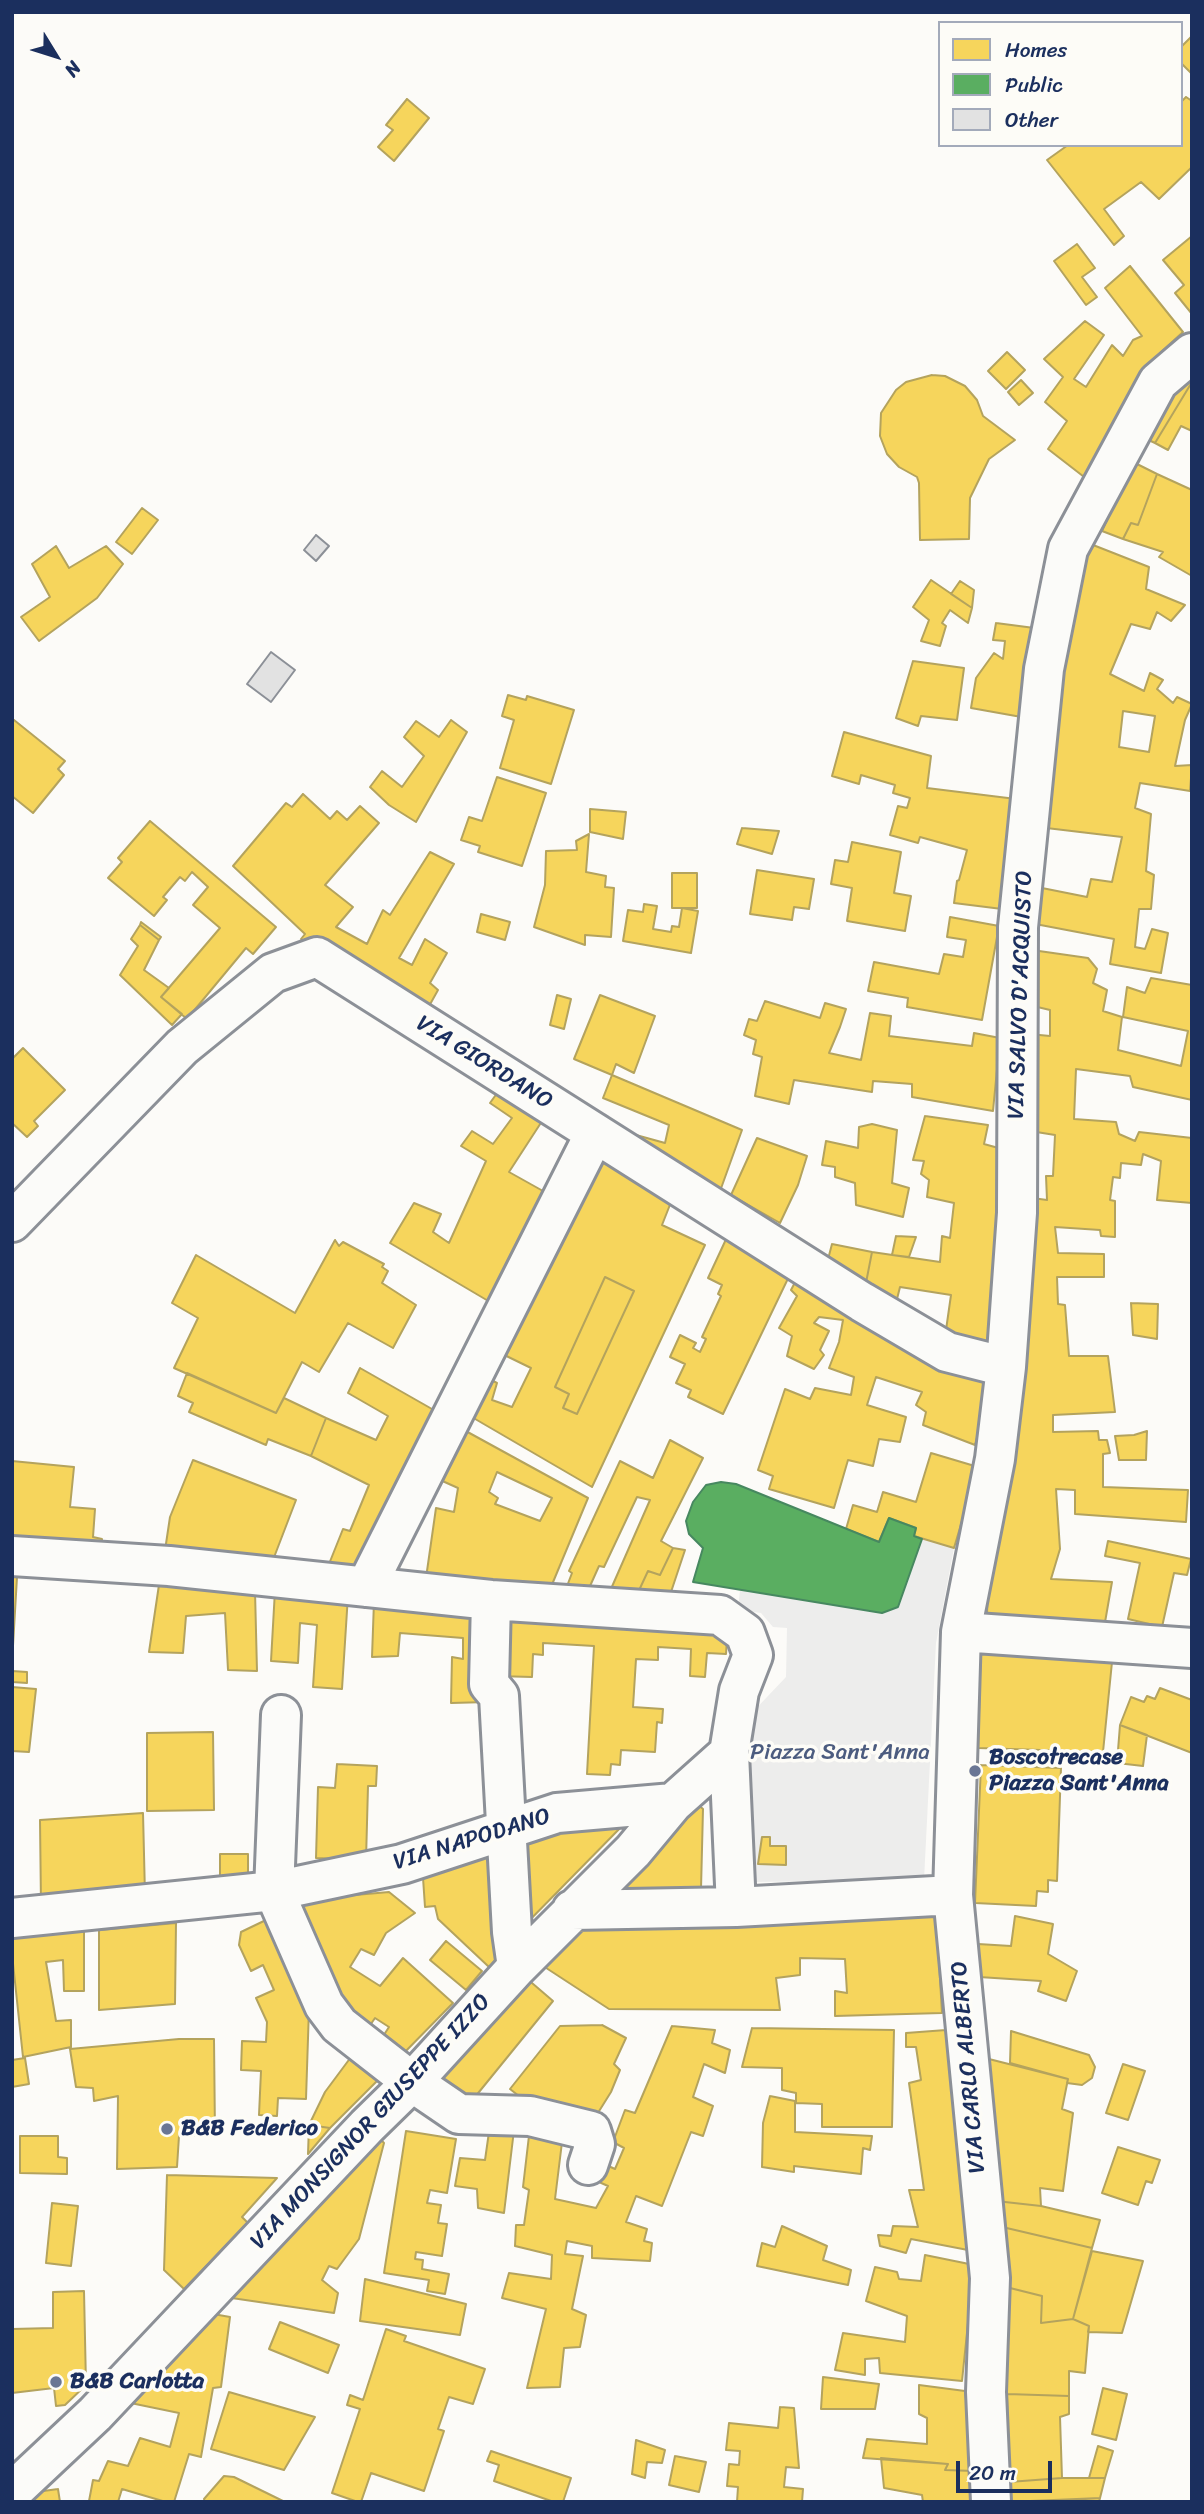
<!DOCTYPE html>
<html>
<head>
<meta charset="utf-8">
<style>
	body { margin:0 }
	#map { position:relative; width:1204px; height:2514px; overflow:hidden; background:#fcfbf8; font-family:Sriracha,sans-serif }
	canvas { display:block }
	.frame { position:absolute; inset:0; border:14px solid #1b2f5e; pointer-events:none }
	.legend { position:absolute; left:938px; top:21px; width:245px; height:126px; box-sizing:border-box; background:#fdfcf7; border:2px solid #a3aaba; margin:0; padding:9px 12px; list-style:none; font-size:21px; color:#1b2f5e }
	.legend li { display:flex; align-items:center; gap:14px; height:35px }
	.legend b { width:35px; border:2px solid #a3aaba }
	.north { position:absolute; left:21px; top:21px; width:70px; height:70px; -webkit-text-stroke:5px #fdfcf7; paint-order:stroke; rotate:128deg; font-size:19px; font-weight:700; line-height:28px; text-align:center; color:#1b2f5e }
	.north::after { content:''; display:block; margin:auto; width:24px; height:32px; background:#1b2f5e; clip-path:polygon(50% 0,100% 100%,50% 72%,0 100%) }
	.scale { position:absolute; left:956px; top:2461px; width:96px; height:32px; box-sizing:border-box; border:4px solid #1b2f5e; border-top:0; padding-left:9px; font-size:21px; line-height:24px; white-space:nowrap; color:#1b2f5e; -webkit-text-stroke:5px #fdfcf7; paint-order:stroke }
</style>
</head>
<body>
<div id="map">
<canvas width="1204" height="2514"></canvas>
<div class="frame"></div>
<ul class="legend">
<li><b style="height:19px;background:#f6d55c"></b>Homes</li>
<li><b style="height:19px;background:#5aae61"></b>Public</li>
<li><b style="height:19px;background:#e2e2e2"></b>Other</li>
</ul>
<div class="north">N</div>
<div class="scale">20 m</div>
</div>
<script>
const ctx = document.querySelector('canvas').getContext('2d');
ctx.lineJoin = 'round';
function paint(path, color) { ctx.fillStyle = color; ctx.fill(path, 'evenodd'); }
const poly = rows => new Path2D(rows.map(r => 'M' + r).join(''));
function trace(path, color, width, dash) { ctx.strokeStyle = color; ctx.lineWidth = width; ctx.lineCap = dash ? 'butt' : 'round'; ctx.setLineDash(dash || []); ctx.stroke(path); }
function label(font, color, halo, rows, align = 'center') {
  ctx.font = font + ' Sriracha,sans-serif'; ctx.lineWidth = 7; ctx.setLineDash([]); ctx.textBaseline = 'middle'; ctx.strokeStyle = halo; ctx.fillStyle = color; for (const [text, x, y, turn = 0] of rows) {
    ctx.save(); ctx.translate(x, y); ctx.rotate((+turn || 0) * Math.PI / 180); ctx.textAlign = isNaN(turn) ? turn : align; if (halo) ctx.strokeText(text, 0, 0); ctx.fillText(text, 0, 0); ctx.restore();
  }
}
paint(poly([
	[922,1539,954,1548,936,1643,924,1880,753,1882,748,1717,786,1677,787,1628,773,1627,761,1613,738,1610,740,1590,882,1613,899,1607]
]), '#ededec');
const homes = poly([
	[1192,36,1192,74,1181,63,1181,47,1192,36],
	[1186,97,1192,101,1192,167,1159,199,1141,182,1104,209,1124,236,1114,245,1047,160,1068,145,1181,145,1181,102,1186,97],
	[407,99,429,118,394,161,378,147,393,130,386,125,407,99],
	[1192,236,1192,314,1175,293,1184,285,1163,260,1192,236],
	[1077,244,1095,268,1082,277,1097,297,1086,305,1054,261,1077,244],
	[1130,266,1183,332,1160,353,1128,401,1088,480,1048,449,1067,421,1045,402,1063,377,1044,359,1085,321,1104,335,1074,379,1086,387,1112,345,1123,356,1133,340,1142,336,1105,288,1130,266],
	[1007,352,1025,370,1006,389,988,371,1007,352],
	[1192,357,1192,382,1155,443,1140,436,1192,357],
	[932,375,945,376,965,386,977,400,983,416,1015,440,989,459,970,498,969,539,920,540,919,483,917,477,899,467,887,454,880,436,881,413,896,390,906,382,932,375],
	[1021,380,1033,393,1019,405,1008,392,1021,380],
	[1192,382,1192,431,1181,426,1168,450,1155,443,1192,382],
	[1133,462,1157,474,1138,525,1131,523,1123,539,1102,531,1133,462],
	[1157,474,1192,490,1192,576,1159,557,1163,552,1123,539,1131,523,1138,525,1157,474],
	[142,508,158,520,132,554,116,542,142,508],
	[1088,543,1149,567,1146,589,1185,605,1171,621,1157,612,1150,629,1131,624,1110,674,1144,691,1150,673,1163,680,1157,689,1173,703,1177,697,1192,704,1185,720,1175,766,1192,765,1190,791,1140,783,1135,808,1151,814,1146,871,1154,875,1151,909,1139,909,1135,947,1145,949,1152,929,1168,933,1161,973,1110,964,1114,939,1030,923,1032,886,1087,897,1091,879,1112,882,1122,837,1038,827,1078,568,1088,543],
	[1123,711,1155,716,1149,752,1119,747,1123,711],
	[56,546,69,568,106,546,123,564,97,598,39,641,21,617,50,597,32,564,56,546],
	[931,580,972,608,968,623,950,610,942,623,946,626,940,646,921,641,929,620,913,607,931,580],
	[960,581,974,590,972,608,951,594,960,581],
	[996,623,1042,629,1027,718,971,708,976,678,994,653,1003,659,1005,641,993,640,996,623],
	[913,661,964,668,957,720,921,716,918,726,896,718,913,661],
	[508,695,526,700,527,696,574,710,551,784,500,768,514,720,502,716,508,695],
	[14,720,65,761,58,769,64,775,33,813,12,796,12,722,14,720],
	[451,720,467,732,416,822,389,805,370,787,382,771,402,787,424,756,404,737,416,721,439,737,451,720],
	[844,732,931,756,927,788,1016,799,1002,909,954,903,957,881,959,880,967,850,920,837,918,843,890,835,898,806,907,808,910,798,893,793,895,785,861,775,859,784,832,776,844,732],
	[497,777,546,793,522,866,478,852,480,846,461,840,469,817,482,821,497,777],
	[303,794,330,819,337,811,347,820,360,806,379,823,325,885,353,907,336,927,367,944,383,910,390,915,430,852,454,864,399,958,412,965,425,939,447,953,430,983,438,990,423,1017,301,939,305,934,233,866,286,803,292,807,303,794],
	[590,809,626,812,623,839,590,832,590,809],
	[150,821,276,927,253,954,246,948,187,1019,161,997,220,928,193,905,208,887,192,872,185,881,180,877,163,897,167,900,154,916,108,878,122,862,118,858,150,821],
	[742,828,779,831,772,854,737,844,742,828],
	[589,834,586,872,606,876,605,887,614,888,611,937,585,935,585,945,534,927,545,885,546,851,577,850,576,841,589,834],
	[852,842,901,852,894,893,911,896,905,931,847,921,852,888,831,884,835,860,848,862,852,842],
	[757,870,814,879,809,909,794,907,792,920,750,914,757,870],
	[672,873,697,873,697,908,672,908,672,873],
	[644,904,657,906,653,929,671,932,672,926,679,927,682,908,698,911,691,953,623,941,628,910,643,912,644,904],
	[481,914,510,922,505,940,477,932,481,914],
	[950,917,999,926,982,1020,907,1007,908,998,868,991,874,962,939,974,944,954,963,957,966,940,947,937,950,917],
	[141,922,161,937,159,940,140,925,141,922],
	[140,925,159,940,144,970,169,988,161,997,182,1014,172,1025,120,975,138,946,131,939,140,925],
	[1032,950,1088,958,1097,969,1093,983,1107,990,1103,1011,1122,1017,1118,1050,1181,1066,1188,1031,1123,1017,1127,987,1145,993,1151,978,1192,985,1192,1100,1133,1087,1130,1076,1076,1069,1074,1119,1116,1122,1119,1134,1135,1141,1139,1132,1192,1138,1192,1203,1157,1200,1161,1161,1143,1154,1141,1165,1121,1163,1120,1178,1113,1177,1110,1200,1115,1201,1115,1237,1101,1236,1100,1230,1055,1227,1058,1253,1104,1254,1104,1277,1057,1277,1058,1304,1065,1305,1069,1356,1108,1356,1115,1412,1053,1415,1053,1432,1098,1431,1099,1440,1107,1440,1110,1453,1103,1454,1103,1487,1188,1490,1186,1522,1075,1514,1075,1490,1056,1489,1060,1549,1051,1579,1112,1582,1104,1628,987,1622,988,1546,1025,1197,1047,1200,1046,1176,1053,1176,1055,1135,1024,1130,1029,1034,1050,1036,1050,1010,1029,1005,1032,950],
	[557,995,571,999,564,1029,550,1025,557,995],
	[600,995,655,1016,634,1073,616,1064,612,1075,574,1059,600,995],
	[765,1001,820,1018,825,1003,846,1009,840,1027,829,1053,861,1060,870,1013,891,1016,889,1036,972,1046,974,1033,1000,1038,993,1111,912,1097,912,1084,873,1081,872,1092,794,1080,789,1104,755,1096,762,1057,753,1054,756,1040,744,1035,749,1019,757,1021,765,1001],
	[23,1048,65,1090,34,1121,38,1126,27,1137,12,1123,12,1059,23,1048],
	[612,1075,742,1130,719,1194,630,1149,636,1135,665,1143,669,1125,603,1098,612,1075],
	[500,1089,546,1115,509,1172,543,1191,490,1302,390,1243,414,1203,441,1214,433,1232,449,1243,486,1161,461,1146,472,1131,493,1144,512,1118,490,1103,500,1089],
	[925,1116,988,1125,984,1144,1002,1149,989,1346,945,1337,951,1295,900,1287,894,1311,864,1293,872,1252,940,1262,942,1236,950,1238,954,1203,927,1197,929,1180,921,1174,924,1161,913,1160,925,1116],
	[872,1124,897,1130,892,1183,909,1188,903,1217,856,1205,855,1183,835,1177,835,1167,822,1165,826,1141,858,1148,859,1127,872,1124],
	[757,1138,807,1156,798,1185,780,1223,731,1195,757,1138],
	[597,1145,675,1192,662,1225,705,1245,592,1487,458,1409,476,1372,497,1383,492,1400,512,1407,531,1368,490,1348,597,1145],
	[605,1277,634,1291,577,1414,563,1408,569,1394,555,1387,605,1277],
	[728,1235,794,1266,723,1414,688,1397,691,1390,676,1383,685,1364,670,1357,680,1335,696,1343,693,1348,700,1352,706,1339,702,1337,721,1296,718,1294,722,1285,708,1278,728,1235],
	[896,1236,916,1237,909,1257,892,1255,896,1236],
	[335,1240,339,1246,343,1242,384,1264,382,1267,388,1271,382,1283,416,1305,393,1348,348,1323,319,1372,302,1362,276,1413,174,1368,198,1318,172,1303,196,1255,295,1313,335,1240],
	[832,1244,872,1252,864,1293,826,1267,832,1244],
	[802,1269,993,1378,975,1445,923,1425,926,1412,916,1405,922,1392,876,1377,867,1405,906,1417,900,1442,879,1439,873,1466,848,1460,834,1508,769,1489,773,1476,758,1470,785,1389,810,1399,815,1388,851,1395,854,1377,829,1368,839,1342,843,1320,819,1317,814,1323,829,1331,820,1350,824,1355,814,1369,787,1356,792,1336,779,1328,797,1296,791,1290,802,1269],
	[605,1277,634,1291,577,1414,563,1408,569,1394,555,1387,605,1277],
	[1131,1303,1158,1304,1157,1339,1133,1335,1131,1303],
	[360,1368,439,1413,363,1577,325,1574,343,1529,350,1531,369,1485,311,1456,326,1418,376,1440,388,1416,348,1393,360,1368],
	[187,1373,276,1413,284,1398,326,1418,311,1456,268,1439,266,1445,189,1412,193,1403,178,1396,187,1373],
	[453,1424,588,1498,546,1599,425,1585,436,1508,454,1512,458,1488,429,1475,453,1424],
	[497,1472,552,1498,540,1521,495,1504,498,1498,489,1492,497,1472],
	[1147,1431,1146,1460,1119,1460,1115,1436,1134,1435,1147,1431],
	[670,1440,703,1458,661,1541,673,1548,660,1575,648,1571,635,1599,607,1598,650,1500,637,1497,604,1567,599,1566,586,1595,564,1594,572,1573,569,1571,620,1461,653,1478,670,1440],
	[931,1453,978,1467,954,1548,914,1536,916,1528,889,1518,879,1542,846,1529,853,1505,877,1512,883,1492,916,1502,931,1453],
	[193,1460,296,1500,268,1573,164,1557,170,1517,193,1460],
	[12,1461,74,1467,70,1507,95,1509,93,1537,102,1539,100,1554,12,1545,12,1461],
	[1108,1541,1191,1559,1187,1575,1174,1573,1162,1627,1128,1619,1140,1563,1105,1556,1108,1541],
	[673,1548,685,1550,667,1604,635,1599,648,1571,660,1575,673,1548],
	[12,1577,17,1577,12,1663,12,1577],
	[160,1578,255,1591,257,1671,228,1670,225,1613,186,1616,183,1653,149,1652,160,1578],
	[275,1590,348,1595,342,1689,313,1687,317,1625,300,1623,298,1663,271,1661,275,1590],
	[374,1601,478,1611,488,1702,451,1703,452,1657,463,1659,463,1638,400,1633,398,1656,372,1657,374,1601],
	[499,1610,705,1620,727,1639,726,1654,707,1653,705,1677,690,1676,691,1649,658,1647,658,1660,636,1659,633,1707,663,1709,662,1723,657,1722,655,1752,621,1750,620,1765,611,1764,610,1775,587,1774,594,1646,543,1643,543,1655,533,1654,532,1677,496,1676,499,1610],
	[981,1644,1113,1652,1103,1752,978,1748,981,1644],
	[12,1671,27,1672,27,1683,12,1682,12,1671],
	[12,1687,36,1689,29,1752,12,1751,12,1687],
	[1160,1688,1192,1700,1192,1753,1120,1725,1131,1697,1144,1702,1147,1696,1155,1699,1160,1688],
	[1120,1725,1147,1735,1143,1766,1117,1763,1120,1725],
	[213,1732,214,1810,147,1811,147,1733,213,1732],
	[337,1764,377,1766,376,1786,368,1786,366,1860,316,1858,318,1787,335,1788,337,1764],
	[981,1765,1061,1768,1057,1881,1048,1880,1048,1892,1037,1891,1036,1906,975,1903,981,1765],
	[695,1802,703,1809,701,1889,608,1895,695,1802],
	[143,1813,145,1895,41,1906,40,1820,143,1813],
	[629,1819,519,1931,517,1849,546,1822,629,1819],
	[494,1837,506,1949,489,1967,438,1919,435,1906,425,1907,422,1863,494,1837],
	[762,1837,770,1837,770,1846,786,1846,786,1865,758,1864,762,1837],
	[220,1854,248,1854,248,1887,220,1887,220,1854],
	[389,1892,415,1913,386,1933,374,1955,361,1949,350,1967,380,1986,403,1958,453,2003,401,2056,380,2041,389,2027,375,2018,364,2034,310,1967,287,1901,389,1892],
	[936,1911,942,2013,835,2016,835,1991,847,1993,845,1959,800,1958,800,1975,776,1978,780,2010,609,2009,537,1962,571,1926,936,1911],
	[1015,1916,1053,1924,1048,1954,1077,1971,1066,2001,1038,1991,1041,1981,979,1977,978,1944,1011,1946,1015,1916],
	[84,1919,84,1991,64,1991,63,1960,46,1962,56,2021,71,2020,71,2047,23,2057,12,1954,12,1931,84,1919],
	[268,1919,309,2008,306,2099,278,2098,277,2116,259,2115,261,2071,241,2070,242,2041,266,2042,267,2022,256,1998,274,1990,263,1965,251,1971,239,1945,241,1932,268,1919],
	[176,1923,175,2004,99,2010,99,1930,176,1923],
	[446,1941,482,1971,466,1990,430,1960,446,1941],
	[525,1977,553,2001,466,2108,433,2082,525,1977],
	[602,2025,626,2038,614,2064,620,2070,611,2092,591,2124,524,2100,510,2089,560,2026,602,2025],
	[672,2026,715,2030,712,2043,730,2050,725,2073,704,2064,693,2097,713,2106,703,2136,691,2132,662,2206,636,2196,626,2222,647,2229,644,2241,652,2243,650,2261,592,2258,592,2246,567,2241,565,2254,583,2256,572,2309,586,2315,580,2347,564,2348,560,2387,527,2388,546,2309,502,2298,509,2273,551,2279,552,2255,515,2246,516,2225,524,2225,529,2190,523,2187,530,2127,563,2134,555,2199,596,2208,608,2186,590,2178,595,2160,615,2169,624,2148,613,2142,625,2110,635,2113,672,2026],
	[752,2028,894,2030,892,2127,822,2127,822,2104,796,2103,796,2093,782,2090,782,2068,742,2067,752,2028],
	[946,2030,973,2251,911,2239,906,2253,880,2246,878,2235,891,2236,893,2226,918,2227,909,2190,924,2190,909,2083,921,2080,916,2047,906,2047,906,2033,946,2030],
	[1011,2031,1089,2055,1095,2067,1092,2078,1082,2085,1067,2083,1068,2079,1010,2063,1011,2031],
	[179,2039,214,2039,215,2135,179,2136,177,2167,117,2169,118,2096,94,2101,93,2088,76,2087,70,2049,179,2039],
	[354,2053,384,2074,330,2128,309,2125,325,2092,354,2053],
	[981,2057,1068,2079,1062,2109,1073,2113,1063,2191,1040,2188,1041,2206,996,2201,981,2057],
	[25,2058,29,2084,12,2087,12,2060,25,2058],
	[1123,2064,1145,2071,1128,2120,1106,2113,1123,2064],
	[770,2096,795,2101,795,2132,872,2136,870,2150,863,2148,861,2174,794,2166,794,2172,762,2167,763,2123,770,2096],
	[309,2125,330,2128,308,2154,309,2125],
	[490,2125,514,2130,504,2213,478,2208,477,2189,455,2186,460,2158,485,2160,490,2125],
	[372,2130,384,2143,359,2239,337,2269,329,2266,322,2280,338,2293,334,2313,218,2296,372,2130],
	[406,2131,456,2139,447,2193,430,2190,427,2203,441,2205,438,2223,447,2224,442,2256,416,2252,415,2259,423,2260,422,2269,449,2274,445,2294,427,2291,429,2280,384,2273,406,2131],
	[20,2136,58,2136,58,2157,67,2158,67,2174,20,2173,20,2136],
	[1118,2147,1160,2160,1152,2183,1146,2181,1138,2205,1102,2193,1118,2147],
	[167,2175,277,2178,242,2217,248,2223,184,2289,164,2270,167,2175],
	[996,2201,1041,2206,1100,2220,1092,2248,998,2226,996,2201],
	[52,2203,78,2206,71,2266,46,2263,52,2203],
	[782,2226,827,2246,823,2260,851,2270,848,2285,757,2266,762,2243,775,2247,782,2226],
	[998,2226,1092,2248,1073,2319,1041,2323,1042,2296,1006,2287,998,2226],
	[1092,2251,1143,2261,1122,2333,1088,2332,1089,2326,1073,2319,1092,2251],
	[925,2255,974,2265,962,2381,880,2373,879,2358,865,2359,865,2375,835,2370,843,2333,905,2342,907,2316,866,2301,875,2267,897,2272,899,2279,921,2281,925,2255],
	[365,2279,466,2304,460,2335,360,2321,365,2279],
	[1006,2287,1042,2296,1041,2323,1073,2319,1089,2326,1085,2373,1069,2371,1069,2396,1007,2394,1006,2287],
	[84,2291,86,2385,65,2405,56,2406,54,2388,12,2393,12,2329,53,2328,53,2292,84,2291],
	[202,2312,230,2317,221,2387,213,2388,201,2457,189,2454,174,2502,166,2502,122,2489,118,2502,89,2501,93,2480,99,2481,108,2461,128,2466,140,2438,170,2447,179,2413,116,2400,202,2312],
	[280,2322,339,2345,328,2373,269,2349,280,2322],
	[386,2329,406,2336,404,2341,485,2369,473,2404,449,2397,438,2429,444,2431,424,2491,371,2473,361,2502,358,2502,332,2493,360,2409,347,2405,350,2395,363,2400,386,2329],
	[823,2377,879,2384,875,2409,821,2409,823,2377],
	[919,2385,965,2391,974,2471,945,2470,948,2464,863,2458,867,2439,927,2444,927,2418,919,2414,919,2385],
	[1103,2388,1127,2394,1116,2440,1092,2434,1103,2388],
	[229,2392,315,2417,284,2470,211,2449,229,2392],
	[1007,2394,1069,2396,1069,2414,1060,2417,1062,2478,1009,2482,1007,2394],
	[780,2407,794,2408,799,2468,786,2467,784,2487,803,2489,802,2502,737,2502,738,2487,727,2486,729,2464,739,2465,740,2451,726,2450,729,2423,778,2428,780,2407],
	[636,2440,665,2450,662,2463,647,2462,645,2478,632,2474,636,2440],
	[1098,2446,1113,2451,1105,2478,1089,2478,1098,2446],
	[491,2451,571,2478,563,2502,554,2502,494,2481,499,2465,487,2461,491,2451],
	[675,2456,706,2462,699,2492,669,2485,675,2456],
	[881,2458,948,2464,945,2470,974,2471,976,2502,923,2502,922,2495,884,2488,881,2458],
	[224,2476,234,2477,285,2502,205,2502,204,2499,224,2476],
	[1062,2478,1105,2478,1100,2498,1007,2502,1009,2482,1062,2478],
	[58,2489,60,2502,30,2502,29,2493,58,2489],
	[1100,2498,1099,2502,1040,2502,1100,2498]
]);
paint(homes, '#f6d55c');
trace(homes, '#b4a35d', 2);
const public = poly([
	[721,1482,736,1484,879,1542,889,1518,916,1528,914,1536,922,1539,898,1607,882,1613,693,1582,703,1548,689,1534,686,1521,693,1502,706,1485,721,1482]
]);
paint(public, '#5aae61');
trace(public, '#478860', 2);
const building = poly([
	[316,535,329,546,316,561,304,550,316,535],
	[271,652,295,670,271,702,247,684,271,652]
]);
paint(building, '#e2e2e2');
trace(building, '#8c9097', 2);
const minor = poly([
	[12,1222,182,1047,273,973,317,957,862,1302,947,1352,1006,1367],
	[12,1556,169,1566,491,1600,720,1615,745,1633,753,1655,739,1691,729,1753,736,1907],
	[366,1587,595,1133],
	[491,1600,489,1684,499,1696,512,1932,517,1967],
	[961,1632,1192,1648],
	[281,1715,274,1891,324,2005,339,2025,412,2082,459,2114,530,2116,591,2131,595,2144,588,2165],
	[572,1910,736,1907,953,1895],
	[12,1918,274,1891,402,1864,557,1813,673,1803],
	[12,2492,95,2414,367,2126,412,2082,517,1967,633,1851,673,1803,729,1753],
	[991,2502,986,2392,990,2278,953,1895,961,1632,995,1459,1006,1367,1017,1213,1018,927,1044,669,1068,549,1158,382,1192,353]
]);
trace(minor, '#8c9097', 44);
trace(minor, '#fbfbf9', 38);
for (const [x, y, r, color] of [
	[975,1771,7,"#6a7694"],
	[167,2129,7,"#6a7694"],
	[56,2382,7,"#6a7694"]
]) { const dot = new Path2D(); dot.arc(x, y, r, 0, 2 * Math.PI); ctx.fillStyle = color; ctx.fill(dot); trace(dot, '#fdfcf7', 2.5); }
label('23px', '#1b2f5e', '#fdfcf7', [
	["VIA SALVO D'ACQUISTO",1021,995,-88],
	["VIA GIORDANO",484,1063,32],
	["VIA NAPODANO",472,1840,-17],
	["VIA CARLO ALBERTO",969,2067,-95],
	["VIA MONSIGNOR GIUSEPPE IZZO",371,2122,-47]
]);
label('23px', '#4c5c7f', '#fdfcf7', [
	["Piazza Sant'Anna",840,1753]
]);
label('bold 23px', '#1b2f5e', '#fdfcf7', [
	["Boscotrecase",989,1758],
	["Piazza Sant'Anna",989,1784],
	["B&B Federico",181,2129],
	["B&B Carlotta",70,2382]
], 'left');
</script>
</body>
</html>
